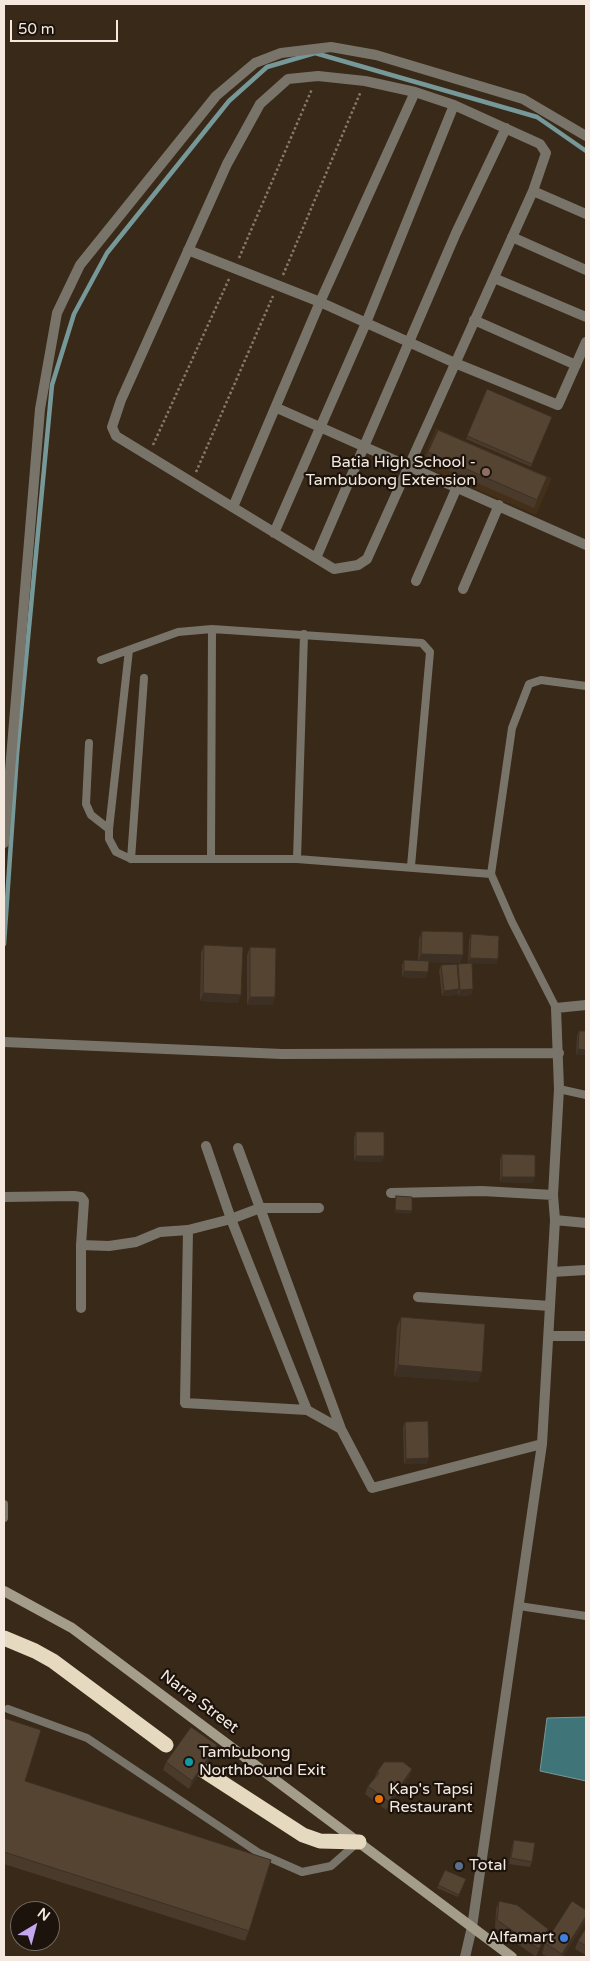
<!DOCTYPE html>
<html>
<head>
<meta charset="utf-8">
<style>
	body { margin:0 }
	#map { position:relative; width:590px; height:1961px; overflow:hidden; background:#392918; font-family:"Varela Round",sans-serif }
	canvas { display:block }
	.frame { position:absolute; inset:0; border:5px solid #f5e9df; pointer-events:none }
	.north { position:absolute; left:10px; top:1901px; width:50px; height:50px; box-sizing:border-box; background:#1b130c; border:1px solid #726960; border-radius:50%; rotate:37deg; font-size:14px; font-weight:700; line-height:20px; text-align:center; color:#f5e9df }
	.north::after { content:''; display:block; margin:auto; width:18px; height:22px; background:#c5a7f1; clip-path:polygon(50% 0,100% 100%,50% 72%,0 100%) }
	.scale { position:absolute; left:10px; top:20px; width:108px; height:22px; box-sizing:border-box; border:2px solid #f5e9df; border-top:0; padding-left:6px; font-size:15px; line-height:18px; white-space:nowrap; color:#f5e9df; -webkit-text-stroke:4px #1b130c; paint-order:stroke }
</style>
</head>
<body>
<div id="map">
<canvas width="590" height="1961"></canvas>
<div class="frame"></div>
<div class="north">N</div>
<div class="scale">50 m</div>
</div>
<script>
const ctx = document.querySelector('canvas').getContext('2d');
ctx.lineJoin = 'round';
function paint(path, color) { ctx.fillStyle = color; ctx.fill(path, 'evenodd'); }
const poly = rows => new Path2D(rows.map(r => 'M' + r).join(''));
function trace(path, color, width, dash) { ctx.strokeStyle = color; ctx.lineWidth = width; ctx.lineCap = dash ? 'butt' : 'round'; ctx.setLineDash(dash || []); ctx.stroke(path); }
function label(font, color, halo, rows, align = 'center') {
  ctx.font = font + ' "Varela Round",sans-serif'; ctx.lineWidth = 4.5; ctx.setLineDash([]); ctx.textBaseline = 'middle'; ctx.strokeStyle = halo; ctx.fillStyle = color; for (const [text, x, y, turn = 0] of rows) {
    ctx.save(); ctx.translate(x, y); ctx.rotate((+turn || 0) * Math.PI / 180); ctx.textAlign = isNaN(turn) ? turn : align; if (halo) ctx.strokeText(text, 0, 0); ctx.fillText(text, 0, 0); ctx.restore();
  }
}
paint(poly([
	[436,428,552,478,536,515,420,465]
]), '#442f18');
const water = poly([
	[586,1717,586,1781,540,1771,547,1718,586,1717]
]);
paint(water, '#3f7579');
trace(water, '#769898', 1);
trace(poly([
	[4,944,17,754,52,385,74,314,107,253,229,101,267,67,315,53,537,117,586,151]
]), '#769898', 4.5);
trace(poly([
	[239,258,312,89],
	[283,275,361,91],
	[153,445,229,279],
	[196,472,273,296]
]), '#87786a', 2.5, [2.5, 2.5]);
trace(poly([
	[129,650,109,829,109,839,116,852,131,859],
	[101,660,178,632,212,629],
	[144,678,131,859,297,859,491,874],
	[89,743,86,804,91,815,109,829],
	[211,859,212,629,422,643,430,652,411,866],
	[297,859,304,634],
	[556,1008,512,922,491,874,512,728,529,684,541,680,586,686],
	[559,1089,586,1095],
	[4,1504,4,1518],
	[519,1606,586,1616],
	[8,1709,87,1738,259,1853,302,1872,331,1866,357,1843]
]), '#79746a', 8);
trace(poly([
	[318,76,365,81,415,92,454,105,540,144,546,153,533,191,367,559,358,565,334,569,116,436,112,427,121,400,227,164,260,104,288,79,318,76],
	[533,191,586,214],
	[512,237,586,270],
	[188,250,320,302,455,363,558,405,586,342],
	[494,278,586,317],
	[474,320,576,365],
	[277,408,586,545],
	[233,507,320,302,415,92],
	[274,533,366,323,454,105],
	[316,558,456,233,506,128],
	[416,581,457,487],
	[463,589,499,505],
	[4,843,40,409,57,313,80,265,216,96,255,63,281,53,331,47,376,55,523,99,586,136],
	[4,1042,282,1054,559,1053],
	[206,1146,231,1219,307,1410,341,1429],
	[238,1148,341,1429,372,1488,542,1444],
	[391,1193,482,1191,553,1195],
	[4,1197,74,1196,81,1197,84,1201,81,1245,81,1308],
	[555,1220,586,1223],
	[188,1230,185,1403,307,1410],
	[81,1245,109,1246,136,1242,160,1232,188,1230,231,1219,260,1208,319,1208],
	[552,1272,586,1270],
	[418,1297,550,1306],
	[549,1336,586,1336],
	[465,1957,472,1927,542,1444,555,1220,553,1195,559,1089,556,1008,586,1005]
]), '#79746a', 10);
trace(poly([
	[4,1591,72,1628,512,1957]
]), '#a59d8c', 10);
trace(poly([
	[4,1638,35,1651,53,1661,166,1745],
	[198,1767,303,1835,320,1841,359,1842]
]), '#e5d9bf', 15);
paint(poly([
	[487,389,552,417,531,467,466,439],
	[428,452,547,477,534,508,425,460],
	[422,931,463,955,460,963,429,962,426,978,402,977,402,965,404,960,418,960,419,939],
	[471,934,498,959,496,964,468,963,469,940],
	[204,945,238,1003,200,1001,201,953],
	[250,947,275,997,272,1005,247,1005,247,955],
	[458,964,471,995,458,996,458,992,457,995,442,996,439,971,441,965,457,968],
	[579,1031,586,1031,586,1055,576,1055,577,1036],
	[356,1132,384,1156,382,1162,354,1161,354,1138],
	[502,1154,533,1183,500,1182,500,1159],
	[401,1317,482,1372,478,1382,394,1376,397,1327],
	[405,1422,427,1464,404,1464,403,1427],
	[4,1718,25,1781,249,1931,245,1941,4,1864],
	[214,1753,189,1789,163,1770,166,1762],
	[412,1769,409,1777,386,1810,365,1794,368,1786,374,1779,377,1772],
	[514,1840,532,1862,530,1867,509,1864,512,1846],
	[445,1870,466,1879,458,1897,437,1888],
	[499,1901,548,1929,536,1957,495,1928,496,1909],
	[586,1910,586,1920,585,1922,563,1957,548,1957,542,1954,545,1943],
	[586,1928,586,1955,575,1949,578,1941]
]), '#4a3a2c');
paint(poly([
	[421,954,463,955,460,963,418,962],
	[470,958,498,959,496,964,468,963],
	[404,971,428,972,426,978,402,977],
	[459,989,457,995,442,996,444,991],
	[473,989,471,995,458,996,460,990],
	[203,993,241,995,238,1003,200,1001],
	[250,997,275,997,272,1005,247,1005],
	[578,1049,586,1050,586,1055,576,1055],
	[356,1156,384,1156,382,1162,354,1161],
	[502,1177,535,1177,533,1183,500,1182],
	[395,1210,412,1211,411,1214,394,1213],
	[398,1365,482,1372,478,1382,394,1376],
	[429,1458,427,1464,404,1464,406,1459],
	[217,1745,214,1753,189,1789,192,1781],
	[412,1769,409,1777,386,1810,389,1802],
	[586,1916,585,1922,563,1957,561,1957,562,1954]
]), '#3c3024');
const building = poly([
	[487,389,552,417,532,464,467,436,487,389],
	[438,430,547,477,537,500,428,452,438,430],
	[422,931,463,932,463,955,421,954,422,931],
	[471,934,499,936,498,959,470,958,471,934],
	[204,945,243,947,241,995,203,993,204,945],
	[250,947,276,948,275,997,250,997,250,947],
	[404,960,429,961,428,972,404,971,404,960],
	[472,963,473,989,460,990,458,964,472,963],
	[457,964,459,989,444,991,441,965,457,964],
	[579,1031,586,1031,586,1050,578,1049,579,1031],
	[356,1132,384,1132,384,1156,356,1156,356,1132],
	[502,1154,535,1155,535,1177,502,1177,502,1154],
	[396,1196,412,1197,412,1211,395,1210,396,1196],
	[401,1317,485,1324,482,1372,398,1365,401,1317],
	[428,1421,429,1458,406,1459,405,1422,428,1421],
	[4,1718,41,1730,25,1781,271,1860,249,1931,4,1852,4,1718],
	[191,1727,217,1745,192,1781,166,1762,191,1727],
	[384,1762,403,1762,412,1769,389,1802,368,1786,379,1773,377,1772,384,1762],
	[514,1840,535,1843,532,1862,511,1858,514,1840],
	[445,1870,466,1879,459,1895,438,1885,445,1870],
	[499,1901,517,1905,548,1929,539,1949,497,1920,499,1901],
	[572,1901,586,1910,586,1916,562,1954,545,1943,572,1901],
	[586,1928,586,1946,578,1941,586,1928]
]);
paint(building, '#564433');
trace(building, '#3c3024', 1);
for (const [x, y, r, color] of [
	[486,472,5,"#8d6e63"],
	[189,1762,5,"#0f9aa8"],
	[379,1799,5,"#e8710a"],
	[459,1866,5,"#5c6f8a"],
	[564,1938,5,"#3f7fe0"]
]) { const dot = new Path2D(); dot.arc(x, y, r, 0, 2 * Math.PI); ctx.fillStyle = color; ctx.fill(dot); trace(dot, '#1b130c', 2); }
label('16px', '#f5e9df', '#1b130c', [
	["Batia High School -",476,463,"right"],
	["Tambubong Extension",476,481,"right"],
	["Tambubong",199,1753],
	["Northbound Exit",199,1771],
	["Kap's Tapsi",389,1790],
	["Restaurant",389,1808],
	["Total",469,1866],
	["Alfamart",554,1938,"right"]
], 'left');
label('16px', '#f5e9df', '#1b130c', [
	["Narra Street",199,1702,37]
]);
</script>
</body>
</html>
